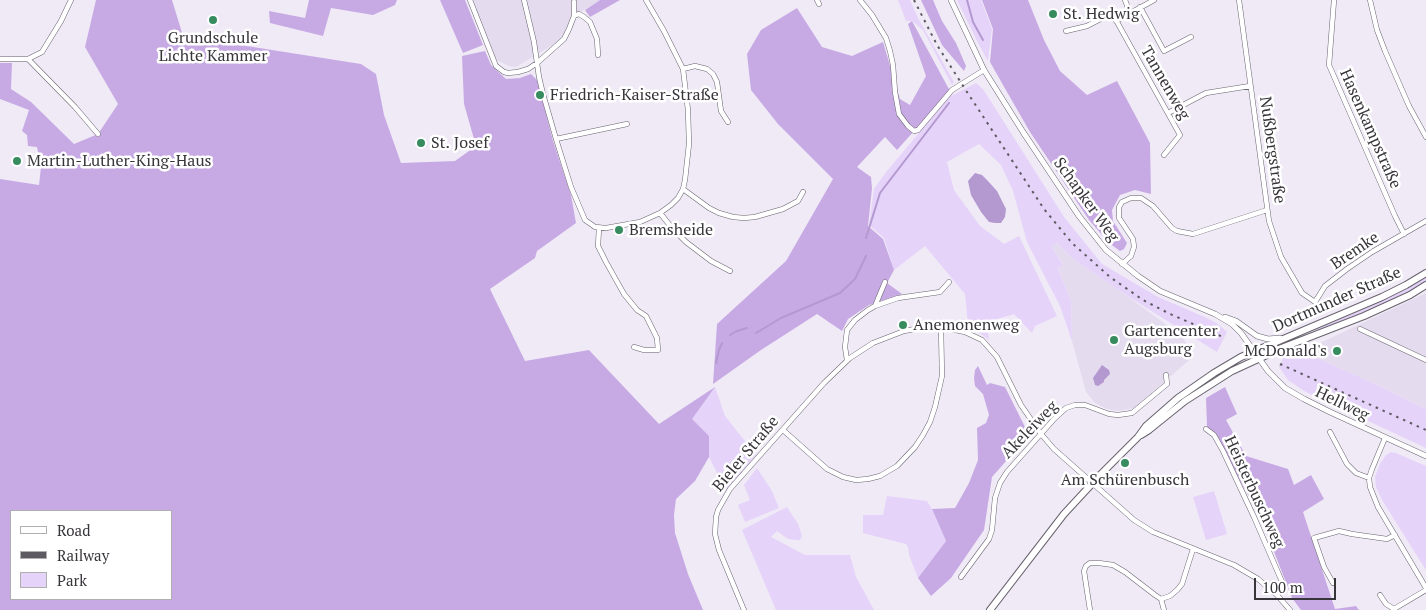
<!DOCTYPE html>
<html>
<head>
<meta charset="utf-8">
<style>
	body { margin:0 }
	#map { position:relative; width:1426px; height:610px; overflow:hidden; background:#f0eaf7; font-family:"PT Serif",serif }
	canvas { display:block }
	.legend { position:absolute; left:10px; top:510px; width:162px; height:90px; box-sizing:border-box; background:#fff; border:1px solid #afaeb0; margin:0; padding:6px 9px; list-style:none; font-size:15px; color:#38353a }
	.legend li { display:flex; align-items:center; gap:10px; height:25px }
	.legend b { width:25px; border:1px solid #afaeb0 }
	.scale { position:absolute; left:1254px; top:578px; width:82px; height:22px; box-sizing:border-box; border:2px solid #38353a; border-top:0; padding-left:6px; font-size:15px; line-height:18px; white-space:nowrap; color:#38353a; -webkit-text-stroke:4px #fff; paint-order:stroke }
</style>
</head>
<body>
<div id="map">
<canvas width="1426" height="610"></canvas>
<ul class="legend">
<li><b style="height:6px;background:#fff"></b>Road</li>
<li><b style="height:6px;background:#5e5a61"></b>Railway</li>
<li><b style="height:14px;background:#e5d3f9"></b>Park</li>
</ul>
<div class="scale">100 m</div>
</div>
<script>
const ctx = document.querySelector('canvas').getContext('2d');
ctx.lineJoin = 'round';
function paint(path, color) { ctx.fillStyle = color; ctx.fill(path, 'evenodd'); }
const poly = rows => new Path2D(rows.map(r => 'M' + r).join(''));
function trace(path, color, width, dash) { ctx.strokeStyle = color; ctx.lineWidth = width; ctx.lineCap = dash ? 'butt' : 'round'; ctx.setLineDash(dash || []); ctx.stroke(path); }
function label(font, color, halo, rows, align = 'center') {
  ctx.font = font + ' "PT Serif",serif'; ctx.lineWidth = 5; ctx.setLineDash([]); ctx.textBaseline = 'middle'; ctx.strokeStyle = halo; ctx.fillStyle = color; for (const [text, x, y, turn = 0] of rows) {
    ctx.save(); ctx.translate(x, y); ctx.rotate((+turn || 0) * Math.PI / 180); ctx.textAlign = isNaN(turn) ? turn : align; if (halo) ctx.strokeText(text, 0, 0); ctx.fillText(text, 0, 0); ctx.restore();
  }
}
paint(poly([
	[468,0,600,0,574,16,563,39,516,67,509,66,497,60,487,49],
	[1057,243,1073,259,1116,288,1182,336,1194,356,1134,408,1118,411,1107,409,1095,403,1086,392,1072,341,1071,301,1058,267,1063,264,1052,247],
	[1426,293,1426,409,1375,384,1308,354,1303,351]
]), '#e4dcee');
paint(poly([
	[898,0,910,0,918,18,954,82,952,85,923,30,912,21,906,21],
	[957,0,981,0,992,29,988,61,979,45],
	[976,83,983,89,1064,217,1102,264,1158,297,1207,318,1218,324,1227,332,1217,352,1129,297,1073,259,1057,243,1052,247,1063,265,1058,268,1071,301,1072,341,1060,306,1027,242,1013,191,1001,165,979,144,947,162,954,190,980,226,1004,244,1019,236,1057,316,1035,326,1032,333,1014,314,987,322,989,340,968,324,965,294,925,246,894,270,884,238,869,225,874,189,887,171,949,97],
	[1426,277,1426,282,1396,299,1369,311,1316,331,1315,330,1380,302,1408,288],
	[1303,351,1308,354,1375,384,1426,409,1426,448,1304,391,1288,380,1279,367,1283,358,1292,353],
	[715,387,725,416,756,455,726,491,709,457,709,436,691,419],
	[1391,452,1396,453,1426,466,1426,570,1382,500,1376,487,1375,477,1380,464,1386,455],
	[757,468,772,491,779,508,745,522,738,505,750,500,744,485],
	[1214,491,1227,534,1206,540,1193,497],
	[887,496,927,501,932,509,946,541,918,578,909,555,908,547,906,544,863,533,863,515,883,515],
	[787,507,798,524,802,536,800,540,796,540,788,539,777,531,771,537,805,555,850,555,856,577,874,610,776,610,742,530]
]), '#e5d3f9');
paint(poly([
	[96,0,172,0,183,36,361,64,376,74,384,115,401,163,455,161,476,146,464,104,462,56,485,51,491,65,506,79,520,78,531,74,537,80,553,141,571,195,576,223,537,251,535,258,490,289,525,361,589,350,659,424,715,387,692,419,709,436,709,457,695,481,676,499,674,515,675,533,688,574,703,610,0,610,0,179,39,185,41,167,37,147,28,146,27,135,22,131,29,110,0,99,0,63,12,63,11,89,31,102,74,144,98,134,118,104,85,47],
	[11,511,171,511,171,599,11,599],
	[309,0,397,0,395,5,373,15,331,8,323,36,270,23,269,11,305,18],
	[440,0,465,0,483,45,463,53],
	[600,0,620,0,590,17,585,10],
	[921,0,933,0,942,21,956,43,966,66,964,71,942,45],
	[982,0,1028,0,1044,40,1060,71,1087,95,1117,81,1150,143,1151,194,1135,190,1120,195,1112,210,1113,221,1127,243,1124,249,1120,251,1109,243,1089,220,1030,132,1007,92,990,62,993,29],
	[797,8,822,47,852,56,883,42,900,99,910,105,926,76,908,24,912,21,950,91,897,150,885,137,857,167,871,177,872,188,868,226,883,239,894,270,887,283,902,294,869,305,848,319,842,331,817,314,761,350,713,384,717,324,786,261,833,179,778,124,751,90,747,54,761,30],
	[978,366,987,385,990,383,1005,387,1029,435,992,477,984,530,951,578,931,596,918,578,946,541,932,509,955,508,969,483,978,460,977,428,986,423,989,415,983,394,975,386,974,378,975,370],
	[1225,387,1237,414,1226,420,1246,456,1288,469,1294,485,1311,475,1324,499,1303,512,1335,609,1356,606,1359,610,1301,610,1292,598,1261,518,1214,435,1207,426,1206,398]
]), '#c7aae4');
paint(poly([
	[975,173,982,175,987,180,997,191,1006,209,1005,217,1001,223,995,223,989,222,981,212,971,195,968,181],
	[1102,365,1109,370,1110,374,1104,380,1104,382,1098,386,1095,385,1093,378]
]), '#b498d0');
trace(poly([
	[967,0,973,22,983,40],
	[866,238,880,193,949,103],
	[756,333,781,318,840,293,855,279,866,256],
	[730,335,737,331,747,328],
	[716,363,719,350,722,343]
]), '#b498d0', 2);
const minor = poly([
	[470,0,494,61,496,66,504,72,508,73,518,72,528,69,537,63,564,39,569,29,574,16,579,14,584,17,590,22,597,39,598,55],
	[524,0,534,42,539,77,543,94,556,139,571,187,585,220,595,227,606,228,640,222,660,213,671,205,678,198,683,189,685,180,689,144,688,110,683,69,664,31,646,0],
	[817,0,819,4],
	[860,0,872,15,886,38,890,51,893,65,895,92,899,114,908,126,914,131,918,130,952,90,984,70],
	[1125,0,1130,13],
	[1239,0,1269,221,1281,257,1302,293,1315,302,1325,286,1347,269,1372,252,1426,221],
	[1334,0,1329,65,1395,216,1404,234],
	[1370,0,1377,30,1385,51,1409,106,1426,137],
	[574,2,574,16],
	[1140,7,1164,51,1191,37],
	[1116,21,1154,0],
	[1066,31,1087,26,1112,13,1180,135,1164,155],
	[0,59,28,59,42,52,61,21,71,0],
	[28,59,75,107,98,134],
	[683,69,695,66,707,69,713,74,717,82,721,111,728,122],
	[1168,113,1206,93,1250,86],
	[556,139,627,124],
	[683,189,709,208,719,213,733,217,744,218,755,217,783,209,798,201,803,192],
	[660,213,672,228,686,242,711,261,730,271],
	[599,228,598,246,606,262,624,294,637,310,646,316,657,338,658,350,644,350,634,347],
	[1122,264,1131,256,1134,247,1133,239,1119,218,1119,207,1122,202,1131,198,1141,198,1153,206,1172,228,1177,231,1193,234,1267,210],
	[875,306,898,298,940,292,949,282],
	[1360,329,1426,360],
	[847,360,845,347,847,330,855,320,868,310,875,306,885,282],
	[1206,429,1214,435,1223,451,1254,517,1283,584,1281,590,1277,595],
	[783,430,827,469,843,477,856,480,868,479,880,476,897,466,915,447,923,435,930,422,935,407,942,376,941,327],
	[1330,432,1347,464,1356,473,1369,478],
	[1385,438,1372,469,1369,478,1370,487,1378,507,1426,588],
	[961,577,989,539,992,530,995,498,1000,483,1007,472,1055,418,1066,408,1075,405,1085,405,1109,414,1118,415,1132,413,1167,384,1166,375],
	[1333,583,1324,567,1314,538,1339,531,1352,534,1387,539,1395,535],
	[1380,595,1386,604,1394,609,1426,590],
	[1161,599,1164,610],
	[744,610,719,550,715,534,716,517,718,510,730,489,824,383,850,358,873,343,904,331,927,327,941,327,965,332,982,340,997,357,1021,405,1041,434,1054,449,1134,520,1153,532,1234,565,1258,579,1277,595,1290,610],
	[1090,610,1084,571,1086,566,1090,563,1099,563,1113,565,1125,572,1155,595,1161,599,1170,596,1177,590,1182,584,1193,549]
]);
const tertiary = poly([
	[951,0,984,70,1023,132,1079,216,1106,250,1138,276,1160,291,1215,314,1232,324,1241,333,1268,371,1285,388,1304,399,1330,412,1426,456],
	[1225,317,1236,321,1257,336,1268,339,1280,338]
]);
const secondary = poly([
	[1141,435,1149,430,1185,401,1232,371,1284,347,1364,316,1410,295,1426,285],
	[990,610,1064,514,1101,474,1138,437,1146,426,1178,398,1214,373,1241,357,1382,297,1406,285,1426,273]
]);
trace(minor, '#68636d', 5.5);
trace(tertiary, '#68636d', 6);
trace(secondary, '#68636d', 8);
trace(minor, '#fff', 4.5);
trace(tertiary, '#fff', 5);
trace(secondary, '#fff', 6);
trace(poly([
	[914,0,937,45,965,89,1044,209,1072,243,1110,277,1143,300,1170,314,1223,337],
	[1280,364,1426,430]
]), '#5e5a61', 2, [2.5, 5]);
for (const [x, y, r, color] of [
	[1053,14,5,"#378c5f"],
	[213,20,5,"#378c5f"],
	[540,95,5,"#378c5f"],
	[421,143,5,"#378c5f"],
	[17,161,5,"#378c5f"],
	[619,230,5,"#378c5f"],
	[903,325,5,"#378c5f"],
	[1114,340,5,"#378c5f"],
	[1337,351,5,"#378c5f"],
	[1125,463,5,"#378c5f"]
]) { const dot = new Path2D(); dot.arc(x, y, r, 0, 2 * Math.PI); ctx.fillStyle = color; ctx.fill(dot); trace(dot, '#fff', 2); }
label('16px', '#38353a', '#fff', [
	["St. Hedwig",1063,14],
	["Grundschule",213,38,"center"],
	["Lichte Kammer",213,56,"center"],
	["Friedrich-Kaiser-Straße",550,95],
	["St. Josef",431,143],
	["Martin-Luther-King-Haus",27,161],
	["Bremsheide",629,230],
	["Anemonenweg",913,325],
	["Gartencenter",1124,331],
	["Augsburg",1124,349],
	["McDonald's",1327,351,"right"],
	["Am Schürenbusch",1125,480,"center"]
], 'left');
label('16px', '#38353a', '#fff', [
	["Tannenweg",1165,83,60],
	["Hasenkampstraße",1370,129,66],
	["Nußbergstraße",1272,150,82],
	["Schapker Weg",1086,200,54],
	["Bremke",1355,251,-34],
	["Dortmunder Straße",1337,300,-24],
	["Hellweg",1342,404,26],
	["Akeleiweg",1030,430,-46],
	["Bieler Straße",746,454,-50],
	["Heisterbuschweg",1254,492,65]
]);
</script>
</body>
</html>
